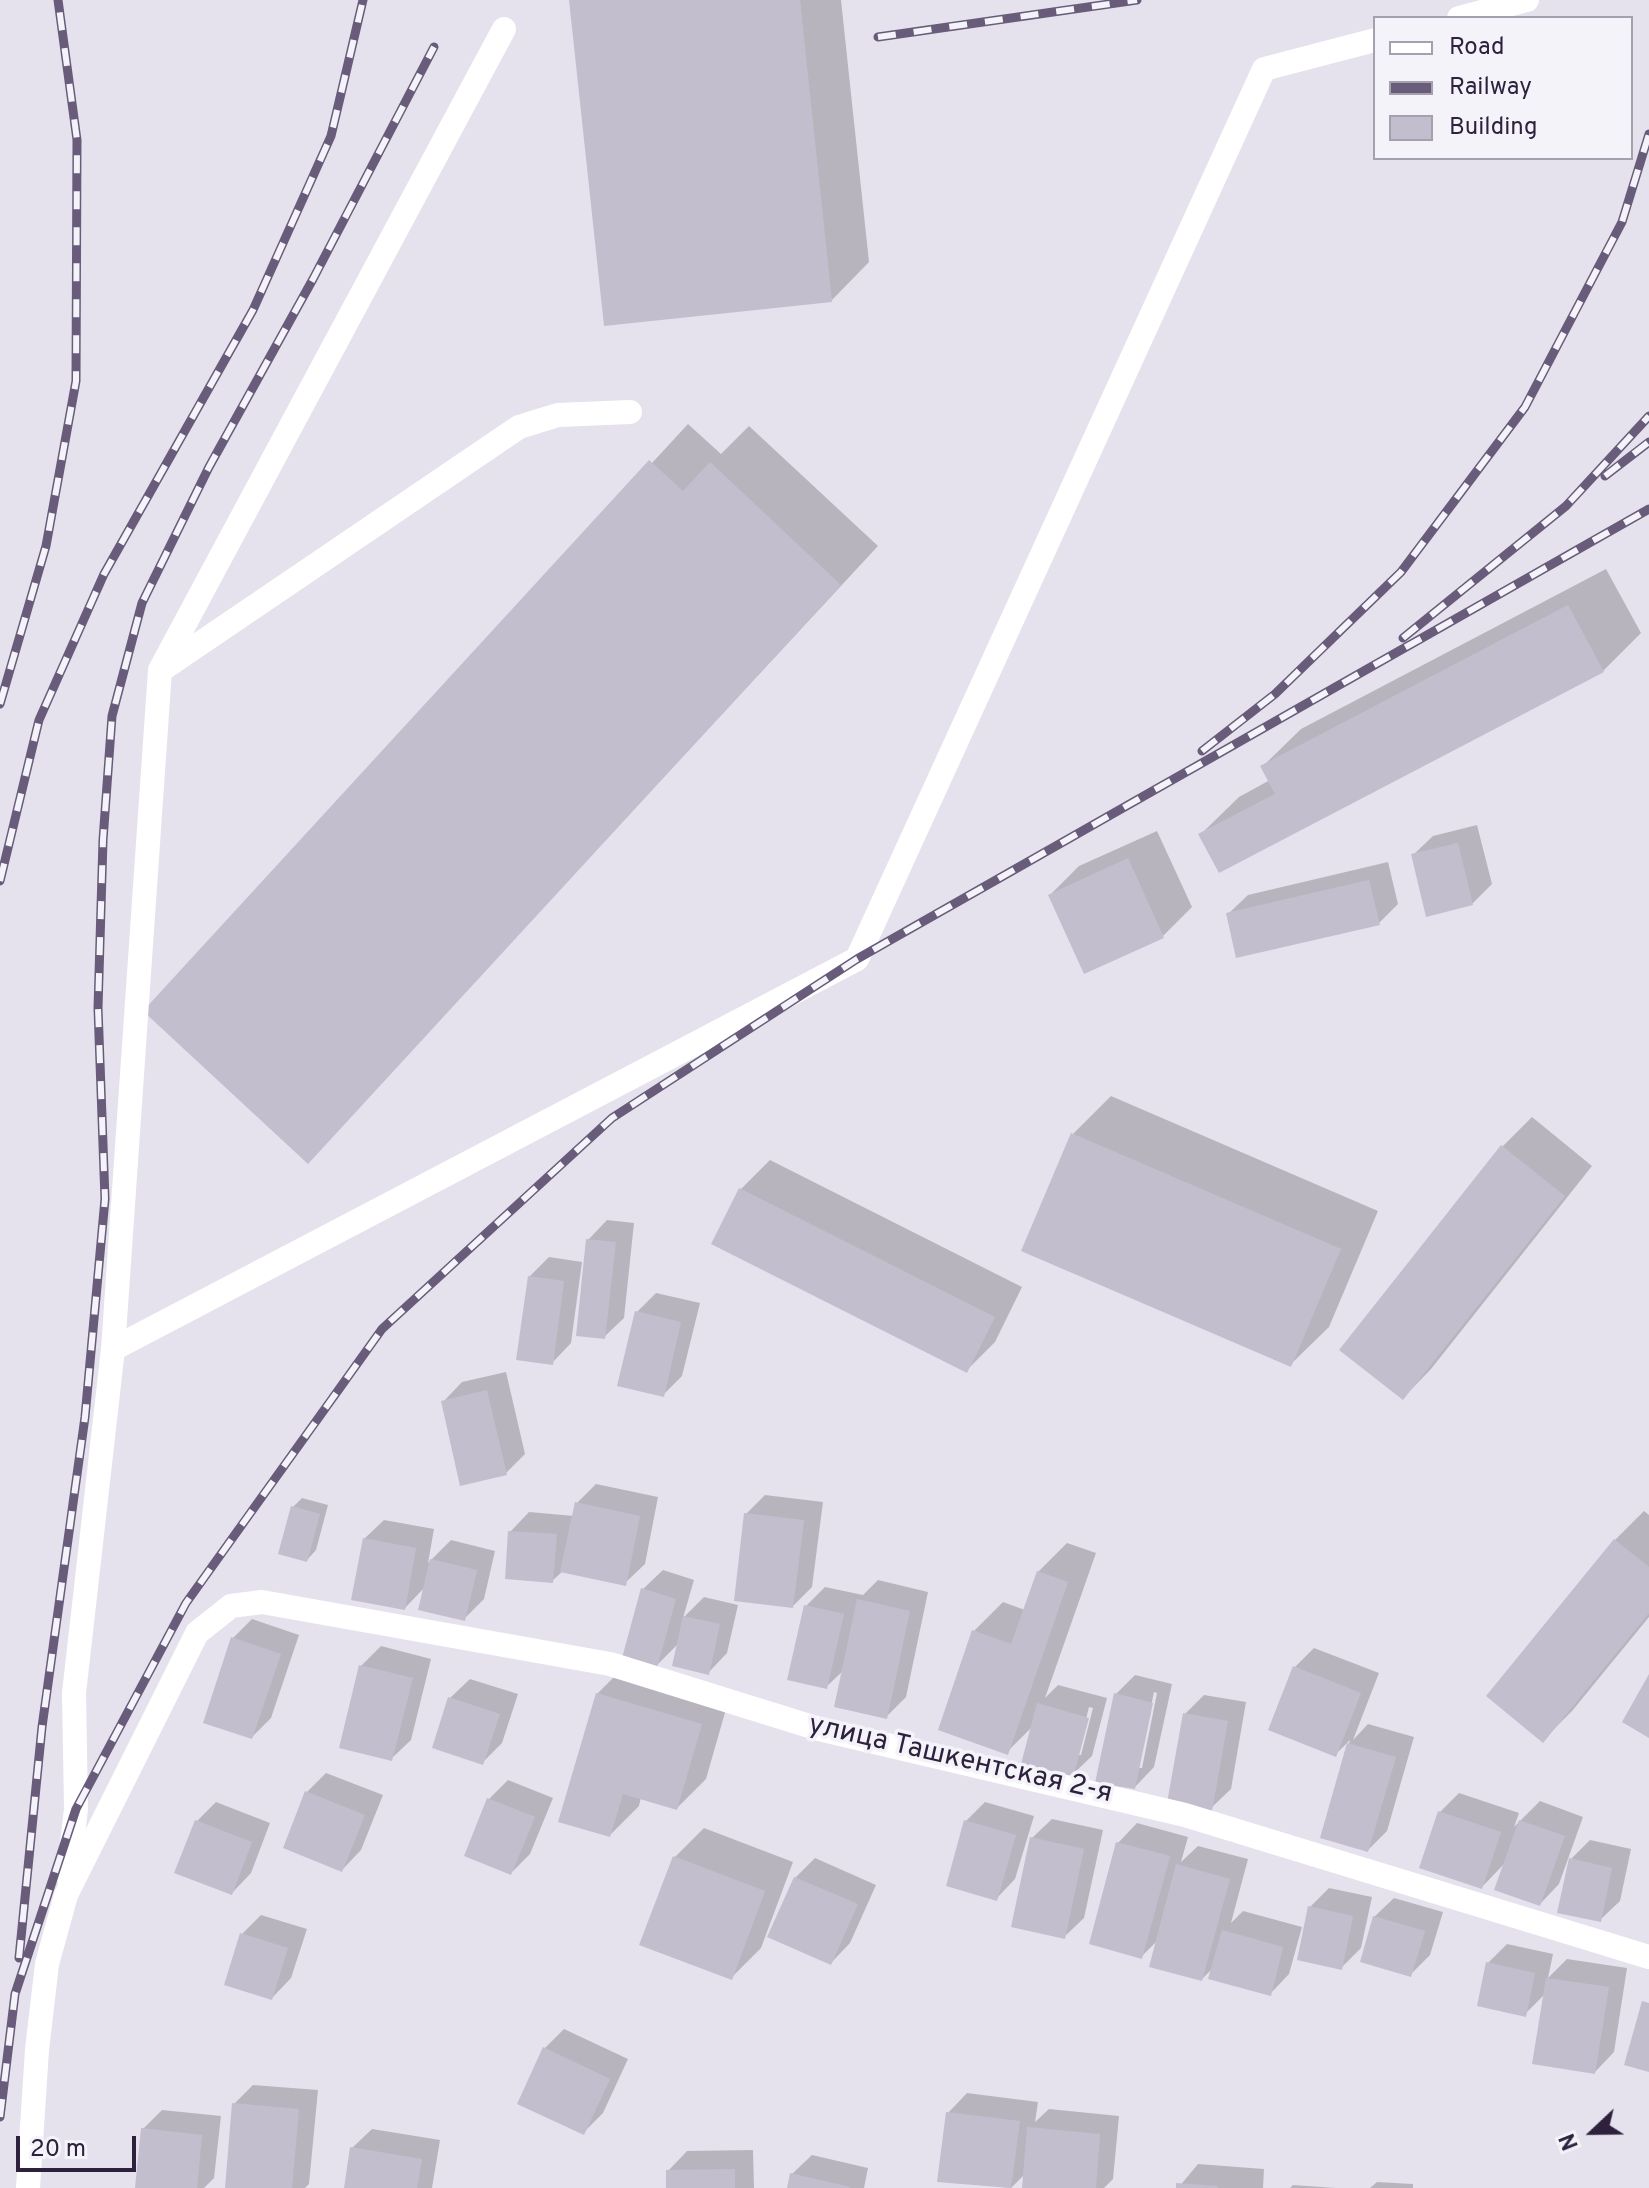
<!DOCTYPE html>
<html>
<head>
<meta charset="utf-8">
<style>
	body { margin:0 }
	#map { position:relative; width:1649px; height:2188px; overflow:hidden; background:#e5e2ed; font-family:Overpass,sans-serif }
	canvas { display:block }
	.legend { position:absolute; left:1373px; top:16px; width:260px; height:144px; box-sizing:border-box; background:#f4f3f9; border:2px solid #a59fae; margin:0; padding:10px 14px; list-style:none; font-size:24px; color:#2e213e }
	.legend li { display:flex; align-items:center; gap:16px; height:40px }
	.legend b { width:40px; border:2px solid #a59fae }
	.north { position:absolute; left:1553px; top:2092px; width:80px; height:80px; -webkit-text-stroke:6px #f4f3f9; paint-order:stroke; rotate:248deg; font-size:22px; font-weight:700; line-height:32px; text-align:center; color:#2e213e }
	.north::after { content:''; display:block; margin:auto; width:28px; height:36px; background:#2e213e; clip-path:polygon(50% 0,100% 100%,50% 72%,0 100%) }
	.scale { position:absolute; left:16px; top:2136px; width:120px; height:36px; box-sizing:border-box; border:4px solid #2e213e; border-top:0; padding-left:10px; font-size:24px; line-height:28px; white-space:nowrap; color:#2e213e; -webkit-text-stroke:6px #f4f3f9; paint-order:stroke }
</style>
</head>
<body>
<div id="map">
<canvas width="1649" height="2188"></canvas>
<ul class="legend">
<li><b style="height:10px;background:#fff"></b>Road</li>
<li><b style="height:10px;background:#685c7a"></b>Railway</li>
<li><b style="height:22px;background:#c2bece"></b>Building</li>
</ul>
<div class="north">N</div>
<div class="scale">20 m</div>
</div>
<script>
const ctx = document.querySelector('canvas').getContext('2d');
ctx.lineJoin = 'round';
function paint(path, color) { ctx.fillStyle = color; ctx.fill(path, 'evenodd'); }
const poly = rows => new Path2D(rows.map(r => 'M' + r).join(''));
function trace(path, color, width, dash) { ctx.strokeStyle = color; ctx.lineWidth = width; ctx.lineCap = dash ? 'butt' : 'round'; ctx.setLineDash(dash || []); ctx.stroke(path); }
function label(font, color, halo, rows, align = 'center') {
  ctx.font = font + ' Overpass,sans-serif'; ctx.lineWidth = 7; ctx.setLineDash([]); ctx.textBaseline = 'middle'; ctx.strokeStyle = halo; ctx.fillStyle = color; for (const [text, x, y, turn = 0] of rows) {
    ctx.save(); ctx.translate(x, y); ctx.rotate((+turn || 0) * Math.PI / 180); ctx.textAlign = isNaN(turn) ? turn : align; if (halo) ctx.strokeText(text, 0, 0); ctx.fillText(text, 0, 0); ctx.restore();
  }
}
paint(poly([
	[571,0,841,0,869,262,832,300],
	[688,424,721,454,749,426,878,546,308,1161,146,1011],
	[1606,569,1641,633,1603,671,1201,834,1239,797,1270,780,1263,766,1301,729],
	[1477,825,1492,884,1472,904,1413,855,1433,836],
	[1157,831,1192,907,1163,936,1085,972,1050,895,1079,866],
	[1388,862,1398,904,1379,923,1228,914,1248,895],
	[1111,1096,1378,1211,1329,1327,1291,1364,1073,1134],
	[1532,1117,1592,1166,1431,1369,1403,1398,1341,1349,1503,1146],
	[770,1160,1022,1287,995,1342,966,1371,713,1243,741,1189],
	[607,1220,634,1223,624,1318,604,1337,588,1240],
	[549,1257,582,1262,571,1343,552,1363,530,1276],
	[656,1293,700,1303,682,1376,663,1395,637,1312],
	[506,1372,525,1454,506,1473,443,1402,462,1382],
	[596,1484,658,1497,645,1564,625,1583,563,1571,552,1581,510,1532,529,1512,574,1516,577,1503],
	[765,1495,823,1502,812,1587,793,1606,746,1514],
	[302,1498,328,1505,316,1550,307,1560,293,1507],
	[1644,1511,1649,1515,1649,1617,1572,1711,1543,1740,1489,1695,1615,1540],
	[384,1520,434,1529,428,1563,451,1540,495,1551,484,1599,464,1619,425,1587,405,1608,364,1539],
	[1067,1543,1096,1553,1045,1698,1058,1685,1107,1698,1092,1756,1072,1775,1033,1726,1007,1752,974,1631,1003,1602,1025,1610,1038,1572],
	[1089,1707,1093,1708,1081,1755,1077,1755],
	[663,1570,694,1580,683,1618,704,1597,738,1605,727,1653,708,1673,679,1643,656,1666,643,1589],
	[878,1580,928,1592,906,1697,887,1716,844,1670,826,1687,806,1606,825,1587,863,1595],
	[252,1619,299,1635,271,1718,252,1737,233,1638],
	[381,1646,431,1659,411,1740,391,1759,361,1666],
	[1314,1648,1379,1673,1353,1740,1368,1724,1414,1737,1387,1831,1368,1850,1322,1837,1350,1740,1335,1755,1295,1667],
	[626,1665,730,1695,706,1779,677,1808,641,1797,639,1806,610,1835,597,1694],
	[1135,1675,1172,1684,1154,1767,1135,1787,1116,1694],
	[1154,1692,1157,1693,1142,1768,1138,1768],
	[470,1679,518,1694,502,1743,482,1763,450,1698],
	[1204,1695,1246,1702,1231,1789,1211,1808,1185,1714],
	[326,1773,383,1795,361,1850,342,1870,307,1792],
	[508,1780,553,1798,530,1854,511,1873,489,1799],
	[1459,1793,1519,1813,1514,1827,1540,1801,1583,1817,1559,1884,1540,1904,1505,1863,1482,1887,1440,1812],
	[216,1802,270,1823,251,1873,232,1893,197,1821],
	[985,1802,1034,1816,1015,1879,996,1899,966,1821],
	[1052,1819,1103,1830,1084,1918,1064,1937,1032,1838],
	[1137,1823,1188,1837,1181,1862,1198,1846,1248,1859,1231,1923,1243,1911,1302,1927,1289,1974,1270,1994,1213,1968,1202,1979,1158,1940,1141,1957,1118,1843],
	[704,1828,793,1862,761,1948,732,1977,675,1857],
	[1590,1840,1631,1849,1620,1901,1600,1920,1570,1860],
	[815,1858,876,1885,850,1943,831,1963,795,1878],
	[1329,1888,1372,1897,1361,1948,1342,1967,1310,1907],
	[1394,1898,1443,1912,1430,1955,1410,1975,1374,1917],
	[261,1915,307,1929,291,1978,272,1998,242,1934],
	[1507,1944,1553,1954,1548,1978,1567,1959,1627,1968,1614,2052,1595,2072,1545,1994,1525,2014,1488,1963],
	[564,2029,628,2059,603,2113,583,2133,545,2048],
	[253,2085,318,2090,309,2184,305,2188,227,2188,234,2104],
	[967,2093,1038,2102,1035,2122,1049,2109,1119,2116,1113,2179,1104,2188,1024,2188,1025,2174,1011,2188,939,2180,948,2113],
	[162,2110,221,2116,214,2178,204,2188,137,2188,143,2129],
	[372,2129,440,2140,432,2188,346,2188,352,2148],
	[753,2150,754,2188,668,2188,668,2171,687,2151],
	[812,2155,868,2168,864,2188,789,2188,792,2174],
	[1198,2164,1264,2169,1263,2188,1178,2188],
	[1377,2182,1413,2184,1413,2188,1370,2188],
	[1293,2185,1336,2188,1290,2188]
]), '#0003');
paint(poly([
	[569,0,800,0,832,302,604,326],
	[649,460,683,491,710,462,841,585,308,1164,143,1011],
	[1568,605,1604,672,1219,873,1198,834,1275,794,1260,766],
	[1458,843,1473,905,1426,917,1411,854],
	[1128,858,1164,938,1084,974,1048,895],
	[1369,880,1380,925,1236,958,1226,913],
	[1071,1133,1341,1249,1291,1367,1021,1251],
	[1501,1145,1565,1196,1403,1400,1339,1350],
	[739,1188,995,1317,967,1373,711,1244],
	[586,1239,616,1242,605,1339,576,1336],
	[528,1276,564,1281,553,1365,516,1360],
	[635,1311,681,1322,664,1397,617,1386],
	[487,1390,507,1475,460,1486,441,1401],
	[575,1502,640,1516,626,1586,560,1572],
	[291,1506,320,1514,307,1562,278,1554],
	[744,1513,804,1520,793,1608,734,1601],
	[508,1531,557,1534,553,1583,505,1579],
	[363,1538,416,1548,405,1610,351,1600],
	[1614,1539,1649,1567,1649,1613,1543,1743,1486,1696],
	[430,1559,477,1570,465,1621,418,1610],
	[1037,1571,1068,1582,1008,1755,938,1730,972,1630,1011,1644],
	[641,1588,676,1599,657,1668,622,1658],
	[857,1599,910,1611,887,1719,834,1707],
	[804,1605,844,1614,827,1689,787,1680],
	[683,1616,720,1624,709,1675,672,1666],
	[231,1637,281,1654,252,1739,203,1723],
	[359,1665,413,1678,392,1761,339,1748],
	[1293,1666,1361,1693,1336,1757,1268,1730],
	[1649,1674,1649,1738,1622,1722],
	[596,1693,702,1724,677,1810,623,1794,610,1837,558,1822],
	[1114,1693,1153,1703,1135,1789,1095,1783],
	[448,1697,500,1714,483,1765,432,1748],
	[1037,1703,1089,1718,1073,1778,1021,1764],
	[1183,1713,1228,1721,1212,1811,1167,1803],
	[1347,1743,1396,1757,1368,1852,1320,1838],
	[305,1791,365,1815,342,1872,283,1848],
	[487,1798,535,1817,511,1875,464,1856],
	[1438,1811,1501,1832,1482,1889,1419,1868],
	[195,1820,252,1842,232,1895,174,1873],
	[964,1820,1016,1835,997,1901,946,1886],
	[1519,1820,1565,1836,1540,1906,1494,1890],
	[1030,1837,1084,1849,1065,1939,1011,1927],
	[1116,1842,1170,1856,1142,1959,1089,1944],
	[673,1856,765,1891,732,1980,639,1945],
	[1569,1858,1612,1868,1601,1922,1557,1913],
	[1176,1864,1230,1879,1202,1981,1149,1967],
	[794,1877,858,1904,831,1965,767,1937],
	[1308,1906,1353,1916,1342,1970,1297,1960],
	[1373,1916,1425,1931,1411,1977,1360,1962],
	[1222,1930,1283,1947,1271,1996,1208,1979],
	[240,1933,288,1948,272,2000,224,1985],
	[1486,1962,1535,1973,1526,2017,1477,2006],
	[1546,1978,1609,1987,1595,2074,1532,2064],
	[1642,2001,1649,2003,1649,2072,1624,2065],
	[543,2047,610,2079,584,2135,517,2104],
	[232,2103,299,2109,292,2188,225,2188],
	[946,2112,1020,2121,1011,2188,937,2182],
	[1027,2127,1100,2134,1096,2188,1022,2188],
	[141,2128,202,2135,197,2188,135,2188],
	[350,2147,422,2159,417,2188,344,2188],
	[735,2169,735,2188,666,2188,666,2170],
	[790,2173,850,2187,849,2188,787,2188],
	[1176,2183,1218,2186,1218,2188,1176,2188]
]), '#c2bece');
trace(poly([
	[1459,18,1527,0],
	[164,668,519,427,558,415,630,412],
	[113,1349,857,959,1264,69,1375,40],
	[68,1877,76,1809,74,1693,113,1349,160,670,504,29],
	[28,2188,37,2050,47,1964,66,1895,197,1633,231,1606,262,1602,610,1664,819,1729,1185,1815,1649,1957]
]), '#fff', 24);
const rail = poly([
	[878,37,1137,0],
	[1605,476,1649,442],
	[1403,638,1566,506,1649,416],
	[0,704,46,546,76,381,77,140,58,0],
	[1202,751,1275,694,1401,572,1525,407,1622,222,1649,134],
	[0,881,39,720,104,574,253,310,331,136,363,0],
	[19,1958,42,1727,85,1417,105,1199,98,1008,103,840,112,716,142,603,209,467,313,279,434,47],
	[0,2117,15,1994,76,1809,186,1603,382,1329,612,1118,857,959,1649,509]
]);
trace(rail, '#685c7a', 9);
trace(rail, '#f4f3f9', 6, [18]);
label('28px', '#2e213e', '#f4f3f9', [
	["улица Ташкентская 2-я",960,1761,13]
]);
</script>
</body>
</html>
